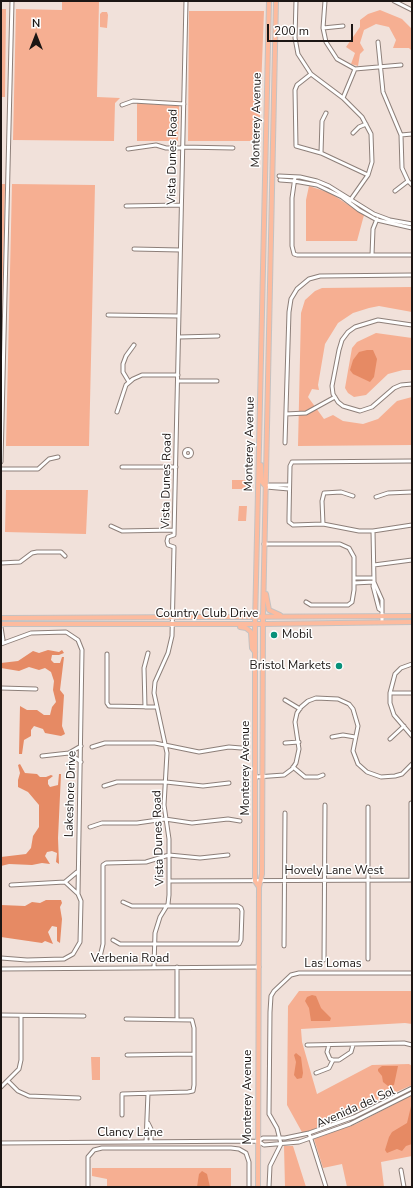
<!DOCTYPE html>
<html>
<head>
<meta charset="utf-8">
<style>
	body { margin:0 }
	#map { position:relative; width:413px; height:1188px; overflow:hidden; background:#f1e1da; font-family:"Nunito Sans",sans-serif }
	canvas { display:block }
	.frame { position:absolute; inset:0; border:2px solid #1c1614; pointer-events:none }
	.north { position:absolute; left:16px; top:16px; width:40px; height:40px; -webkit-text-stroke:3px #fff; paint-order:stroke; rotate:0deg; font-size:11px; font-weight:700; line-height:16px; text-align:center; color:#1c1614 }
	.north::after { content:''; display:block; margin:auto; width:14px; height:18px; background:#1c1614; clip-path:polygon(50% 0,100% 100%,50% 72%,0 100%) }
	.scale { position:absolute; left:267px; top:24px; width:86px; height:18px; box-sizing:border-box; border:2px solid #1c1614; border-top:0; padding-left:5px; font-size:12px; line-height:14px; white-space:nowrap; color:#1c1614; -webkit-text-stroke:3px #fff; paint-order:stroke }
</style>
</head>
<body>
<div id="map">
<canvas width="413" height="1188"></canvas>
<div class="frame"></div>
<div class="north">N</div>
<div class="scale">200 m</div>
</div>
<script>
const ctx = document.querySelector('canvas').getContext('2d');
ctx.lineJoin = 'round';
function paint(path, color) { ctx.fillStyle = color; ctx.fill(path, 'evenodd'); }
const poly = rows => new Path2D(rows.map(r => 'M' + r).join(''));
function trace(path, color, width, dash) { ctx.strokeStyle = color; ctx.lineWidth = width; ctx.lineCap = dash ? 'butt' : 'round'; ctx.setLineDash(dash || []); ctx.stroke(path); }
function label(font, color, halo, rows, align = 'center') {
  ctx.font = font + ' "Nunito Sans",sans-serif'; ctx.lineWidth = 3; ctx.setLineDash([]); ctx.textBaseline = 'middle'; ctx.strokeStyle = halo; ctx.fillStyle = color; for (const [text, x, y, turn = 0] of rows) {
    ctx.save(); ctx.translate(x, y); ctx.rotate((+turn || 0) * Math.PI / 180); ctx.textAlign = isNaN(turn) ? turn : align; if (halo) ctx.strokeText(text, 0, 0); ctx.fillText(text, 0, 0); ctx.restore();
  }
}
paint(poly([
	[62,1,99,1,97,97,120,98,115,103,114,141,13,140,16,9,62,10],
	[1,9,6,9,5,97,1,97],
	[380,10,402,19,412,29,412,51,409,48,393,48,396,40,389,27,376,24,364,30,360,43,364,50,360,54,358,66,351,64,355,53,346,47,360,27,360,20,368,14],
	[189,11,264,11,259,141,188,141],
	[102,12,107,12,108,15,107,28,100,27,100,14],
	[137,103,179,106,178,141,137,141],
	[1,184,5,184,1,346],
	[12,184,95,185,89,446,6,446],
	[309,186,330,193,364,215,357,241,306,241,306,200],
	[412,287,412,312,379,306,369,308,353,313,338,323,325,344,318,385,319,390,312,389,308,397,324,419,333,415,343,421,363,424,378,419,397,401,412,397,412,445,298,446,301,313,305,300,315,291,322,288],
	[376,333,412,338,412,370,403,370,388,374,366,395,354,397,348,393,345,388,352,348,357,342],
	[232,480,248,480,248,489,232,489],
	[6,490,88,490,86,534,5,532],
	[239,506,247,506,246,521,238,521],
	[299,991,412,991,412,1024,405,1023,301,1029,302,1042,317,1094,372,1065,409,1064,412,1066,412,1085,303,1134,287,1105,288,1006],
	[91,1057,100,1057,100,1080,92,1080],
	[412,1095,412,1156,381,1162,384,1187,347,1187,342,1164,323,1168,314,1139,356,1124],
	[284,1146,293,1146,306,1187,285,1187],
	[92,1168,231,1168,231,1187,107,1187,107,1179,92,1176]
]), '#f6af92');
paint(poly([
	[367,350,373,350,377,359,374,377,370,382,353,374,350,370,353,360,359,352],
	[48,650,59,652,62,650,64,653,59,655,52,655,51,660,54,663,60,663,62,657,64,657,60,690,64,695,62,726,65,734,61,736,45,733,43,729,34,726,31,730,31,736,24,740,22,754,19,754,20,706,27,710,37,710,44,715,50,715,52,707,56,702,53,690,54,681,51,672,45,668,39,670,29,667,19,671,1,668,1,663,18,661,33,651,39,653],
	[20,764,25,773,37,774,40,777,46,777,51,775,53,776,48,780,48,784,50,787,58,785,59,774,61,774,58,838,59,864,56,862,57,853,52,851,47,852,45,856,50,864,42,863,32,865,9,864,1,866,1,857,26,854,31,848,33,836,39,827,39,805,28,792,18,787,18,780,20,773,18,765],
	[46,900,61,900,62,903,60,907,62,919,60,943,57,941,57,927,52,926,48,932,53,944,45,941,42,943,1,937,1,905,25,906,32,902,40,903],
	[312,995,316,996,321,1008,331,1018,330,1021,311,1021,309,1008,305,1001,307,997],
	[296,1053,301,1057,303,1073,302,1078,297,1079,294,1075,296,1062,294,1055],
	[382,1066,398,1066,394,1085,388,1086,383,1082,382,1076,378,1071,378,1069],
	[412,1102,412,1144,406,1146,402,1151,397,1149,387,1153,385,1150,389,1137,392,1132,407,1123],
	[202,1171,207,1174,210,1187,197,1187,199,1174]
]), '#e68a64');
const minor = poly([
	[296,1,295,38,298,54,311,74,343,98,362,117,371,134,372,162,368,175,349,202],
	[325,1,323,28,326,42,337,59,355,69,401,65],
	[394,1,412,10],
	[323,28,343,26],
	[378,42,383,92,401,135,402,168,408,181,412,185],
	[311,74,297,85,295,90,296,146,321,153,368,175],
	[343,98,355,69],
	[122,105,133,101,184,104],
	[353,133,359,127,366,124],
	[401,135,412,134],
	[182,147,233,148],
	[128,149,156,145,166,148,182,148],
	[321,153,322,121,326,113],
	[279,176,300,177,317,181,329,186,374,214,390,220,412,224],
	[295,177,292,198,292,246,294,254,297,255,412,255],
	[280,180,294,181,317,185,342,197,359,210,377,220,412,228],
	[395,191,408,181],
	[126,206,181,205],
	[134,249,180,250],
	[372,255,373,229,377,219],
	[108,315,179,316],
	[412,325,378,320,355,327,348,332,342,340,339,350,332,386,333,394,338,402,343,406,360,411,372,407,394,388,401,385,412,384],
	[179,337,218,336],
	[178,381,217,381],
	[129,382,123,372,123,364,126,356,134,345],
	[117,412,126,385,133,379,142,375,178,375],
	[286,414,306,413,335,397],
	[285,443,289,312,291,299,297,289,309,279,320,276,412,275],
	'184.5 453a3.5 3.5 0 1 1 7 0a3.5 3.5 0 1 1-7 0Z',
	[412,461,292,462,290,466,289,517,289,522,293,525,323,524,359,531,373,531,412,525],
	[1,462,12,1],
	[122,467,176,467],
	[1,469,38,469,49,459,58,457],
	[266,487,269,485,289,485],
	[266,487,289,489],
	[376,497,388,493,412,492],
	[323,524,322,501,324,493,341,492,353,496],
	[111,526,122,531,174,530],
	[373,531,374,582,373,586,379,609,382,611],
	[264,544,340,544,349,548,354,557,354,590,352,602,348,605,311,605,306,602],
	[1,563,20,562,32,553,37,552,61,552,65,556],
	[374,565,412,560],
	[354,578,374,578],
	[374,582,382,600,382,622],
	[354,583,374,582],
	[1,627,3,640,1,643],
	[1,644,31,633,66,632,78,640,82,650,78,894,81,901,80,942,73,954,64,959,27,960,1,958],
	[107,654,107,703,109,706,157,707],
	[412,664,401,668,395,674,390,693,390,703,394,715,412,736],
	[1,688,36,689],
	[390,693,412,693],
	[285,700,300,709],
	[145,707,144,668,148,653],
	[332,737,343,735,355,737],
	[390,739,404,726],
	[285,743,299,742],
	[92,747,105,743,155,743,199,752,229,747,241,748],
	[69,753,81,762],
	[42,756,69,753,81,746],
	[293,767,305,777,318,777,323,775],
	[256,777,284,775,292,769,296,763,299,749,295,722,297,713,301,707,308,701,316,698,338,699,349,704,353,709,358,726,353,751,358,764,367,772,381,777,395,776,402,774,412,764],
	[104,786,117,782,166,782,203,786,229,783],
	[411,803,411,880],
	[90,827,102,823,137,823,165,819,192,823,228,819,240,821],
	[169,881,412,880],
	[65,882,78,894],
	[11,885,65,882,77,872],
	[113,940,120,944,239,944,241,940,242,911,241,908,238,906,132,906,123,902],
	[284,946,285,813],
	[100,957,103,944,103,865,106,863,146,862,169,855,200,858,228,855],
	[368,959,368,807],
	[324,960,325,805],
	[154,967,155,933,160,917,168,904,169,895,169,839,164,805,167,753,154,693,155,682,168,653,172,636,174,547,168,545,167,541,168,537,174,535,186,1],
	[1,969,259,967],
	[1,1015,84,1016],
	[177,1019,177,967],
	[307,1045,404,1043,412,1045],
	[127,1055,194,1054],
	[333,1060,339,1060,351,1052,353,1045],
	[316,1073,329,1068,333,1060,330,1059,327,1052,329,1045],
	[8,1081,18,1091,29,1096,79,1098],
	[1,1087,19,1069,21,1060,21,1016],
	[122,1115,122,1094,188,1092,193,1091,194,1085,194,1028,192,1020,126,1019],
	[148,1123,151,1129,151,1142],
	[309,1133,326,1187],
	[258,1141,264,1145,299,1142,350,1124,412,1093],
	[258,1141,263,1138,285,1138,309,1133,354,1117,412,1088],
	[146,1142,148,1093],
	[1,1143,258,1141],
	[401,1170,404,1187],
	[88,1187,88,1157,94,1150,102,1148,231,1148,239,1149,246,1153,249,1162,249,1187],
	[269,1187,270,1166,281,1144,277,1128,269,1114,270,1012,271,996,274,991,291,975,299,973,412,973]
]);
const major = poly([
	[261,465,262,482,266,487],
	[266,594,269,610,280,615],
	[1,618,412,616],
	[1,624,263,624,412,622],
	[240,627,246,628,251,632,252,648,255,652],
	[259,887,255,881,255,624,269,1],
	[258,1187,259,887,262,874,263,616,276,1]
]);
trace(minor, '#8d7f79', 5);
trace(major, '#c4c2c2', 6);
trace(minor, '#fff', 3);
trace(major, '#fdbb9e', 4);
for (const [x, y, r, color] of [
	[274,635,4,"#07917a"],
	[339,666,4,"#07917a"]
]) { const dot = new Path2D(); dot.arc(x, y, r, 0, 2 * Math.PI); ctx.fillStyle = color; ctx.fill(dot); trace(dot, '#fff', 1.5); }
label('12px', '#1c1614', '#fff', [
	["Monterey Avenue",257,120,-89],
	["Vista Dunes Road",173,157,-89],
	["Monterey Avenue",250,444,-89],
	["Vista Dunes Road",167,481,-89],
	["Country Club Drive",207,614],
	["Monterey Avenue",246,768,-90],
	["Lakeshore Drive",71,794,-88],
	["Vista Dunes Road",159,838,-92],
	["Hovely Lane West",334,871],
	["Verbenia Road",130,959],
	["Las Lomas",333,964],
	["Monterey Avenue",248,1097,-90],
	["Avenida del Sol",356,1108,-24],
	["Clancy Lane",130,1133]
]);
label('12px', '#1c1614', '#fff', [
	["Mobil",282,635],
	["Bristol Markets",331,666,"right"]
], 'left');
</script>
</body>
</html>
